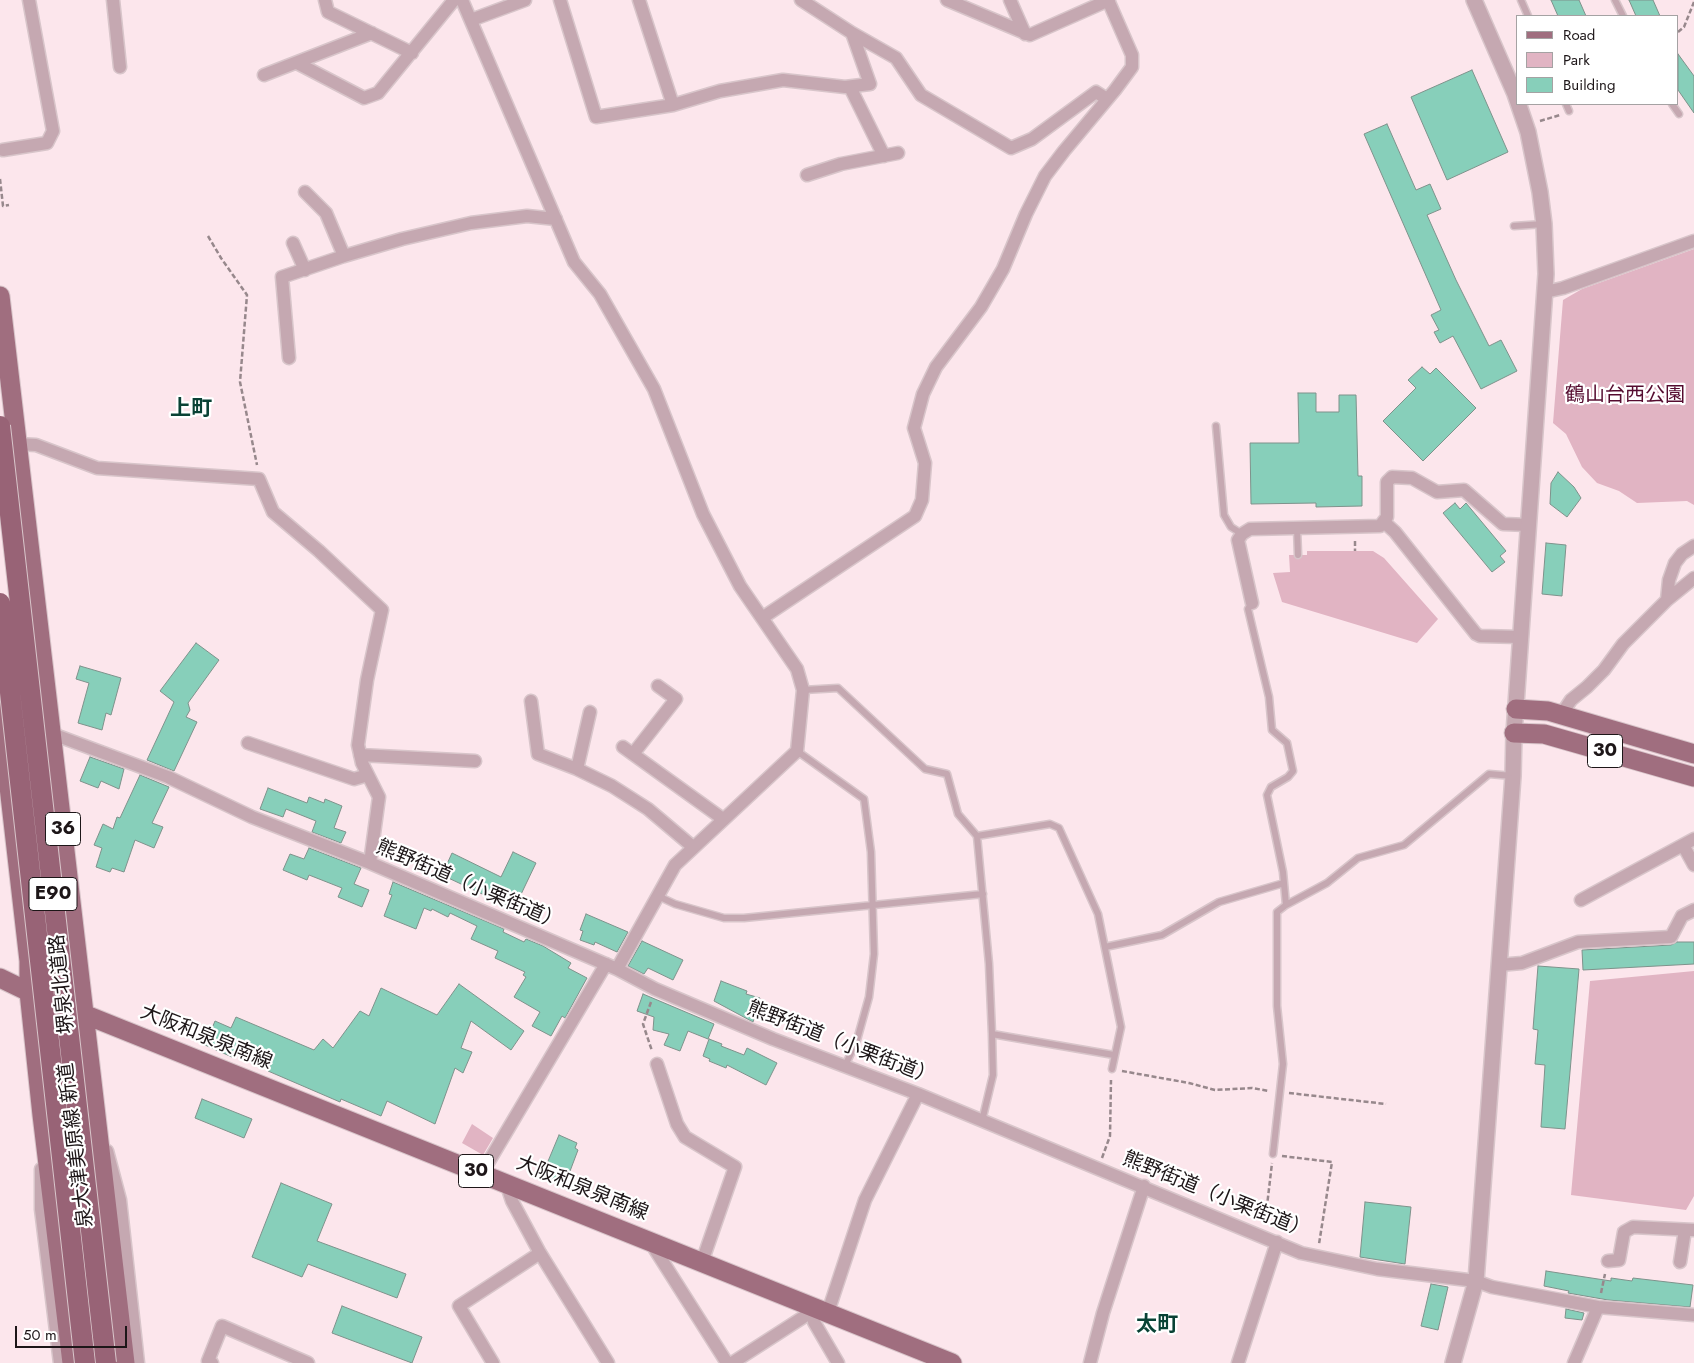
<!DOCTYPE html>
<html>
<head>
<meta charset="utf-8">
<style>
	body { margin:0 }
	#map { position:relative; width:1694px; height:1363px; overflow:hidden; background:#fce6ec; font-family:Jost,sans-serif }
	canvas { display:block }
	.legend { position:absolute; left:1516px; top:15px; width:162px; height:90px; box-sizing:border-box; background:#fff; border:1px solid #a5a2a3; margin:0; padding:6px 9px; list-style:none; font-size:15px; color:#1d1618 }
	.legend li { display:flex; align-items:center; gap:10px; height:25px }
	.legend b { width:25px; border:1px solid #a5a2a3 }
	.scale { position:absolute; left:15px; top:1326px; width:112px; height:22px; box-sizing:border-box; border:2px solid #1d1618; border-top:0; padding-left:6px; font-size:15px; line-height:18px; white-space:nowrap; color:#1d1618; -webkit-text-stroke:4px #fff; paint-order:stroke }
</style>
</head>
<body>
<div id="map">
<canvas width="1694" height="1363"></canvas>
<ul class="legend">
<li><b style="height:6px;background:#a06e7f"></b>Road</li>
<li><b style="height:14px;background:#e1b4c3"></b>Park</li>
<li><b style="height:14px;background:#87cfba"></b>Building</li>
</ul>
<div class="scale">50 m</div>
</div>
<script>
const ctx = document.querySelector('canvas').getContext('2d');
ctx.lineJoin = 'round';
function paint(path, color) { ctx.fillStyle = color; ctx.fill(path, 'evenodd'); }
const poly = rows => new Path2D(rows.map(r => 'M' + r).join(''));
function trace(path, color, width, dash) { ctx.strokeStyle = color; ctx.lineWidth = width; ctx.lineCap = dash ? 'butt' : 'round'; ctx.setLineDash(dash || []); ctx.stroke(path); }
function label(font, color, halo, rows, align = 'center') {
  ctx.font = font + ' Jost,"Noto Sans JP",sans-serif'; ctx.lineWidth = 4.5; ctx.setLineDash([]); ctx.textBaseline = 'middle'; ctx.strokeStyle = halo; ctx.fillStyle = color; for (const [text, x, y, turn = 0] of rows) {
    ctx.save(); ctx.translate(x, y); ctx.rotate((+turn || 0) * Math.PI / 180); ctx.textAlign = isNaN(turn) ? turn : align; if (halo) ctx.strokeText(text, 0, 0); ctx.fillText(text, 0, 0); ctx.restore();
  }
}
paint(poly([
	[1694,249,1694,505,1687,501,1637,503,1619,491,1597,483,1582,467,1566,434,1553,423,1563,300,1582,289],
	[1307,551,1373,551,1384,558,1438,619,1417,643,1282,602,1273,573,1290,572,1289,555,1307,555],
	[1694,971,1694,1196,1686,1210,1571,1195,1590,981],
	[472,1124,493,1138,483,1155,462,1143]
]), '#e1b4c3');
const building = poly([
	[1551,0,1579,0,1586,16,1558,16,1551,0],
	[1629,0,1653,0,1660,16,1636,16,1629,0],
	[1678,54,1694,76,1694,113,1678,90,1678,54],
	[1472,70,1508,152,1447,180,1411,97,1472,70],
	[1387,124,1416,190,1430,184,1441,209,1427,215,1456,280,1489,346,1501,340,1517,371,1481,389,1453,336,1440,343,1434,332,1439,330,1431,315,1441,310,1364,134,1387,124],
	[1422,367,1430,374,1436,368,1476,408,1423,461,1383,421,1416,388,1408,380,1422,367],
	[1298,393,1316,393,1316,412,1339,412,1339,395,1356,395,1358,476,1362,476,1362,506,1316,507,1316,503,1251,504,1250,443,1299,443,1298,393],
	[1558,472,1574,487,1581,498,1567,517,1550,504,1551,483,1558,472],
	[1455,503,1460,509,1466,503,1506,551,1500,556,1505,562,1492,572,1443,513,1455,503],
	[1546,543,1566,545,1562,596,1542,594,1546,543],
	[196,643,219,660,188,703,190,710,186,717,197,722,174,771,147,760,174,702,160,691,196,643],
	[80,666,121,678,111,715,106,713,102,730,78,723,89,683,76,679,80,666],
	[90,757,124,769,119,789,101,781,98,788,80,781,90,757],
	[140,775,169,787,152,823,163,827,154,848,135,840,124,872,112,868,110,872,96,867,102,848,94,845,103,824,113,829,117,817,120,818,140,775],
	[268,788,307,803,309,797,324,803,325,799,342,806,334,828,346,832,341,843,312,832,316,821,286,809,283,817,260,809,268,788],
	[309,848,361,868,354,884,369,890,362,907,338,897,342,888,309,875,307,880,283,870,290,854,304,859,309,848],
	[513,852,536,863,514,909,442,875,452,853,501,877,513,852],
	[393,882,504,929,503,932,524,942,526,939,543,946,571,963,568,968,587,978,565,1018,562,1016,551,1036,532,1026,540,1012,514,997,526,977,523,975,525,972,495,958,498,951,471,939,477,926,450,913,448,917,432,909,431,911,424,908,416,929,384,916,392,895,389,894,393,882],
	[586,914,628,932,617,952,595,942,594,945,580,940,583,931,580,930,586,914],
	[642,941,683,960,673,980,648,968,644,974,628,966,642,941],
	[1677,942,1694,942,1694,964,1583,970,1582,950,1671,945,1677,942],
	[1538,966,1579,969,1565,1129,1541,1127,1545,1065,1535,1064,1538,1030,1533,1029,1538,966],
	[721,981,747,991,746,994,760,998,753,1022,714,1001,721,981],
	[459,984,524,1031,511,1050,471,1021,461,1048,472,1052,463,1073,455,1068,435,1124,387,1101,381,1116,341,1099,340,1102,268,1071,271,1063,236,1048,232,1057,205,1045,215,1021,231,1028,236,1017,314,1050,323,1039,333,1048,360,1011,369,1016,381,988,437,1015,459,984],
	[643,994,714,1024,708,1039,688,1031,680,1051,664,1045,669,1034,653,1030,654,1017,637,1011,643,994],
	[709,1039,722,1044,721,1046,744,1055,747,1048,777,1063,766,1085,727,1065,726,1068,709,1061,710,1059,703,1056,709,1039],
	[202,1099,252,1119,244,1138,195,1118,202,1099],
	[559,1135,577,1143,575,1148,578,1150,564,1187,541,1178,559,1135],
	[281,1183,332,1204,317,1241,406,1274,397,1298,308,1264,302,1277,252,1257,281,1183],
	[1365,1202,1411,1207,1405,1264,1360,1257,1365,1202],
	[1546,1271,1611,1281,1611,1278,1632,1281,1633,1278,1693,1285,1690,1307,1608,1300,1568,1293,1569,1291,1544,1286,1546,1271],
	[1431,1284,1448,1287,1438,1330,1421,1326,1431,1284],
	[342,1306,422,1337,412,1363,332,1333,342,1306],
	[1566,1309,1584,1313,1582,1320,1565,1318,1566,1309]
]);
paint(building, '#87cfba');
trace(building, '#7e928b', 1);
const service = poly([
	[1521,0,1528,16],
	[1615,0,1623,16],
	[1566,104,1569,111],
	[1672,104,1679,114],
	[1514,226,1544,224],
	[1216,426,1224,515,1231,527,1242,534],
	[1297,528,1298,555],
	[1252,603,1248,609,1269,697,1272,730,1287,743,1293,771,1288,777,1271,787,1267,795,1283,872,1286,905],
	[803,690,838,688,925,769,947,774,958,814,977,836,1050,824,1059,828,1098,914,1121,1027,1112,1069],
	[797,751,864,799,871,852,874,954,869,997,857,1040,845,1066],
	[977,836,989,964,992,1034,993,1075,982,1121],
	[658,896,675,904,724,918,744,918,983,894],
	[1105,947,1162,935,1219,902,1284,883],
	[992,1034,1114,1055],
	[1273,1154,1283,1064,1277,1006,1277,912,1286,905,1327,883,1358,858,1404,845,1489,774,1513,776]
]);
const minor = poly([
	[113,0,120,67],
	[325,0,328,12,412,53],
	[462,0,574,262,600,294,654,389,703,514,740,586,797,669,803,690,797,751,675,865,617,969],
	[560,0,596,117,673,105,720,91,783,80,845,87,870,84,852,33,801,0],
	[639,0,673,105],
	[947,0,1030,35,1109,0],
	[1010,0,1025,34],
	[471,20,525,0],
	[852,33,896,58,921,95,1011,148,1032,139,1096,92,1107,99],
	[297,63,364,98,378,93,454,0],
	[264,75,372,33],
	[850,87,884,156],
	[3,150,47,143,53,131,29,0],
	[807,175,841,164,898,153],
	[305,192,326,213,344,256],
	[293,243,305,270],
	[1545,292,1563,288,1694,241],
	[289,358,282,277,344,256,402,239,471,223,527,216,556,219],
	[17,444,36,445,97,468,259,479,273,512,319,551,382,610,367,680,358,745,362,763,379,797,370,863],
	[1384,522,1395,532,1476,634,1480,636,1520,637],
	[1667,600,1694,578],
	[1252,603,1238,540,1242,534,1250,529,1380,526,1387,517,1387,482,1392,477,1412,478,1437,492,1464,490,1503,524,1528,525],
	[762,618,915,516,922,500,925,463,914,428,923,394,936,367,981,307,1003,269,1026,214,1045,176,1064,151,1115,90,1132,67,1132,55,1108,0],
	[531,701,538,754,577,769,612,786,648,809,693,847],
	[1561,715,1571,700,1587,687,1604,670,1623,644,1667,600,1669,580,1675,563,1682,554,1694,546],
	[7,717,168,777,252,817,370,863,617,969,655,989,773,1039,918,1094,1301,1253,1377,1269,1476,1281,1492,1287,1598,1307,1694,1315],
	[248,743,354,779,368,775],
	[623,747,723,819],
	[633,754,676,699,658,686],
	[360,755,475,761],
	[577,769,590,712],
	[1683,845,1694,865],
	[1581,900,1694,839],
	[1499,965,1522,963,1578,942,1671,937,1682,916,1694,910],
	[657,1064,677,1124,685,1137,735,1167,702,1262],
	[107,1151,120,1200,138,1363],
	[41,1169,41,1209,60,1363],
	[482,1173,606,964],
	[506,1183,512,1201,540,1253,608,1363],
	[649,1240,727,1363],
	[1608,1261,1619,1260,1624,1232,1633,1227,1694,1230],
	[1680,1262,1685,1230],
	[816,1309,814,1322,838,1363],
	[828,1312,865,1200,918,1094],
	[212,1363,208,1361,222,1326,308,1363],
	[493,1363,459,1306,540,1253],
	[732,1363,816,1309],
	[1090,1363,1103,1313,1144,1186],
	[1238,1363,1277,1242],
	[1574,1363,1598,1307]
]);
const tertiary = poly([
	[1453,1363,1476,1281,1513,776,1514,733,1546,274,1544,224,1540,192,1528,132,1515,94,1474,0]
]);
const primary = poly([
	[0,296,125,1363],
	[0,708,29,961,29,992,42,1115,72,1363],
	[1516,709,1548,711,1694,754],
	[1514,733,1544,734,1694,777],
	[0,978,29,992,952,1363]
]);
trace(service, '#d8c5ca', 9);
trace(minor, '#d8c5ca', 15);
trace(tertiary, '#d8c5ca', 18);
trace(primary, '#d8c5ca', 21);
trace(poly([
	[1678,32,1684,27,1694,2],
	[1540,121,1560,115],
	[0,179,3,206,9,205],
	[208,236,221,258,247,295,240,382,257,465],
	[1355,541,1355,551],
	[651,1002,643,1024,652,1051],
	[1122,1071,1189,1083,1215,1090,1252,1088,1269,1091],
	[1289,1093,1386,1104],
	[1282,1156,1332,1162,1319,1244],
	[1102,1158,1110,1136,1111,1080],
	[1265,1223,1272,1163],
	[1601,1293,1605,1274]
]), '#97888c', 2.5, [5, 2.5]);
trace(service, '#c5a8b1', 6);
trace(minor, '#c5a8b1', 12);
trace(tertiary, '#c5a8b1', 15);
trace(primary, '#a06e7f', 19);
const trunkBridge = poly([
	[0,426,106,1363],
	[0,603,85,1363]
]);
trace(trunkBridge, '#d8c5ca', 22, []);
trace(trunkBridge, '#986376', 20);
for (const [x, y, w] of [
	[1605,751,35],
	[63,829,35],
	[53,894,48],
	[476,1171,35]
]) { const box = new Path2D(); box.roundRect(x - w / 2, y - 16.5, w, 33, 4); ctx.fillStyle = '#fff'; ctx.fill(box); trace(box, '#1d1618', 1); }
label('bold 19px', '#1d1618', null, [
	["30",1605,751],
	["36",63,829],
	["E90",53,894],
	["30",476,1171]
]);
label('20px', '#550b2f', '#fff', [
	["鶴山台西公園",1625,396]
]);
label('20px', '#1d1618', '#fff', [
	["熊野街道（小栗街道）",469,886,23],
	["堺泉北道路",63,984,-96],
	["大阪和泉泉南線",206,1038,22],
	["熊野街道（小栗街道）",841,1044,21],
	["泉大津美原線 新道",77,1145,-97],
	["大阪和泉泉南線",582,1189,22],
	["熊野街道（小栗街道）",1216,1196,22]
]);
label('bold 21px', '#094235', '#fff', [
	["上町",191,410],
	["太町",1157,1326]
]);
</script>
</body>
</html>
